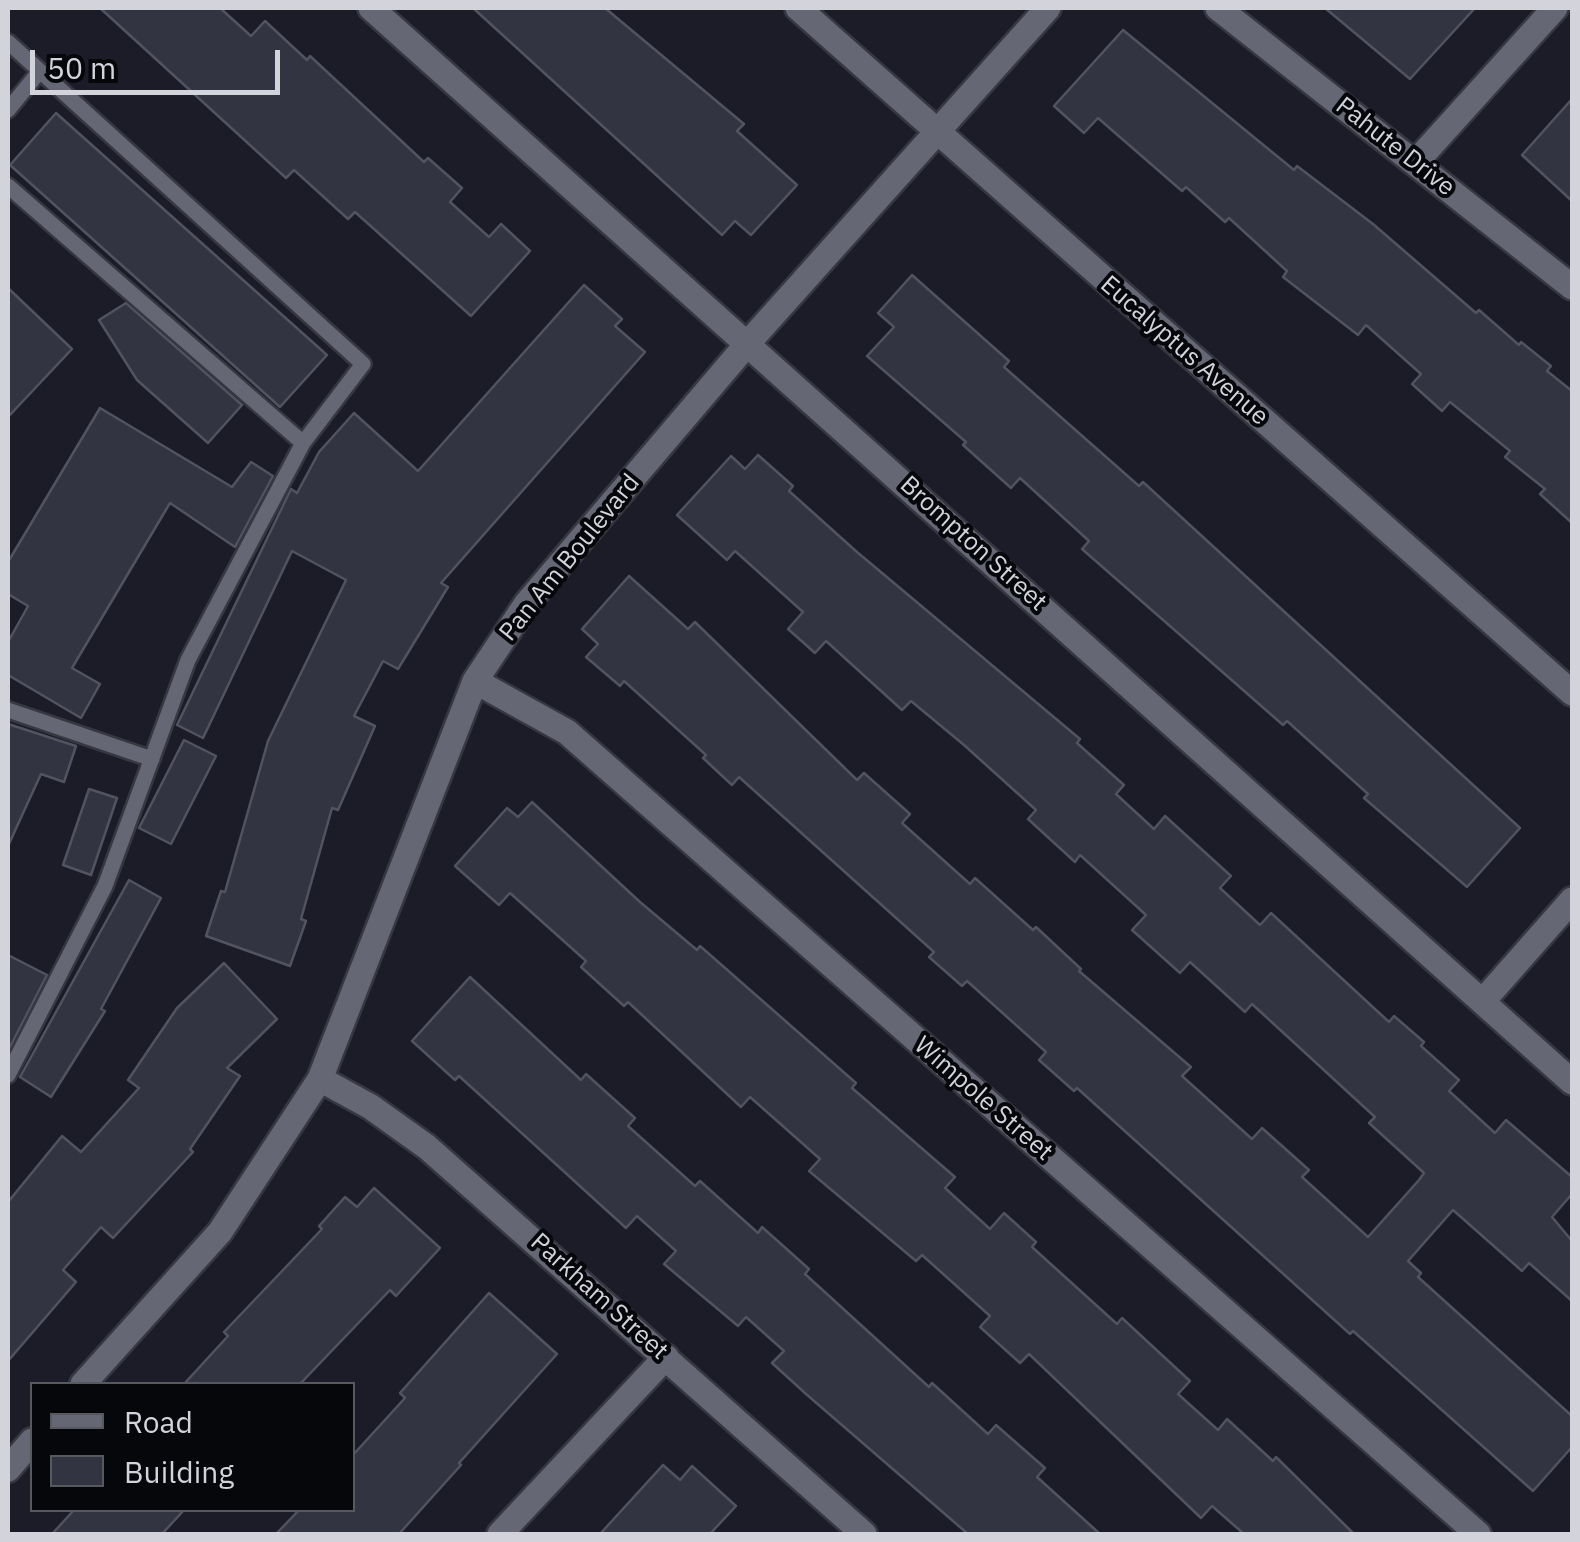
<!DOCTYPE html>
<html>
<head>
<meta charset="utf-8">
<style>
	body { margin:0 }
	#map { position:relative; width:1580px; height:1542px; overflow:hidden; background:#1b1c27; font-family:"IBM Plex Sans",sans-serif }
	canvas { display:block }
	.frame { position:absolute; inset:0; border:10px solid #d2d3db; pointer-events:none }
	.legend { position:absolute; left:30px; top:1382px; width:325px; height:130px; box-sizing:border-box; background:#06070b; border:2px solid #58595e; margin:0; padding:12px 18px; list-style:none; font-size:30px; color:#d2d3db }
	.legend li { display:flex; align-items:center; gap:20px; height:50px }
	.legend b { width:50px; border:2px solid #58595e }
	.scale { position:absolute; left:30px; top:50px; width:250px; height:45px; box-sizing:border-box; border:5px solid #d2d3db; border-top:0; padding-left:12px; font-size:30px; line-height:35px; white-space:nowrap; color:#d2d3db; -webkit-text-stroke:8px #06070b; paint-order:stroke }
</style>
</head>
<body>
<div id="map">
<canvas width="1580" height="1542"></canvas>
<div class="frame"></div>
<ul class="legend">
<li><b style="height:12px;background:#656775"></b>Road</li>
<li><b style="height:28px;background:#333441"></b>Building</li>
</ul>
<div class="scale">50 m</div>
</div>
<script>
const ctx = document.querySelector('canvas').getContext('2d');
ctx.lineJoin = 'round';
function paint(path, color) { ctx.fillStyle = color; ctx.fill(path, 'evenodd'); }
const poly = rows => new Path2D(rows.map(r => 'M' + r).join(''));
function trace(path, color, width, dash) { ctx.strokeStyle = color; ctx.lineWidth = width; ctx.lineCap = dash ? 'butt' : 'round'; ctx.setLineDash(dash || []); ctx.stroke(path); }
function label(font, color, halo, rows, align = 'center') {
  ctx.font = font + ' "IBM Plex Sans",sans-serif'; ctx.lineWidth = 8; ctx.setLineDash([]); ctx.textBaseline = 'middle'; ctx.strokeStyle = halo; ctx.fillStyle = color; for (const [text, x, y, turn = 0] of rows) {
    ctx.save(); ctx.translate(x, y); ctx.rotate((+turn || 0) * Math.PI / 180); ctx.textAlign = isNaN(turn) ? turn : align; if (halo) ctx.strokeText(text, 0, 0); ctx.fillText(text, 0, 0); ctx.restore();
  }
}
const building = poly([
	[100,8,220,8,251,36,265,21,307,60,310,56,424,162,428,158,462,188,450,202,489,237,501,224,530,251,471,316,355,212,348,219,294,170,286,178,100,8],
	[473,8,605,8,744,124,737,131,797,185,751,235,735,221,722,235,473,8],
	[1325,8,1475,8,1410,79,1325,8],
	[1123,30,1294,170,1297,166,1373,224,1476,313,1479,310,1519,345,1521,342,1551,366,1547,371,1572,391,1572,523,1540,494,1545,489,1505,457,1510,451,1450,402,1442,411,1412,384,1421,374,1366,325,1358,335,1283,277,1287,271,1229,218,1225,222,1186,187,1182,191,1098,118,1084,133,1054,106,1123,30],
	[1572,99,1572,201,1522,155,1572,99],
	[56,113,327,355,280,407,10,165,56,113],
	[912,275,1009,361,1004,367,1139,486,1143,482,1520,828,1467,887,1364,798,1368,794,1287,721,1283,725,1082,549,1089,541,1020,478,1011,488,963,445,966,442,867,356,894,327,878,313,912,275],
	[584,285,622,319,615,326,645,352,441,583,448,587,398,669,383,661,354,716,375,726,338,810,332,808,301,919,306,921,290,966,206,936,221,891,225,892,268,741,346,580,292,551,203,738,177,725,291,489,297,493,319,452,354,413,418,471,584,285],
	[8,288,72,349,8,417,8,288],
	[126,303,242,405,208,443,137,380,99,320,126,303],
	[100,408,232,487,251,462,273,476,235,547,170,503,72,668,100,684,81,718,8,675,8,642,28,606,8,594,8,562,100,408],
	[758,455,793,486,789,491,857,552,1080,739,1077,743,1124,785,1116,794,1154,829,1165,816,1231,876,1220,888,1260,925,1271,913,1389,1022,1394,1016,1424,1042,1421,1046,1459,1080,1449,1091,1495,1133,1506,1120,1572,1177,1572,1194,1552,1217,1572,1241,1572,1301,1529,1263,1522,1271,1453,1210,1408,1261,1421,1273,1418,1277,1572,1416,1572,1447,1533,1491,1353,1331,1350,1334,1077,1088,1074,1091,1039,1060,1046,1052,967,981,962,986,929,957,934,952,739,777,732,785,703,758,706,755,624,681,620,686,586,657,598,644,582,629,629,576,688,629,695,622,857,780,864,773,910,814,902,823,970,884,975,878,1033,930,1036,927,1081,969,1079,971,1191,1067,1182,1076,1252,1139,1262,1128,1309,1170,1302,1177,1368,1237,1419,1180,1424,1173,1369,1123,1375,1117,1252,1004,1245,1012,1190,962,1180,973,1132,930,1146,915,1080,855,1075,862,1028,819,1036,810,964,745,911,701,902,710,826,641,815,653,788,629,803,612,735,551,727,560,677,515,731,456,745,469,758,455],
	[8,724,76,746,64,782,41,774,8,846,8,724],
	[184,740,216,756,171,844,139,828,184,740],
	[89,789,117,798,91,875,63,865,89,789],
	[532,802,640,902,697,950,700,946,856,1083,852,1088,955,1177,945,1188,990,1229,1004,1213,1036,1242,1032,1247,1117,1324,1122,1318,1190,1381,1178,1394,1218,1430,1227,1419,1273,1461,1276,1457,1354,1534,1244,1534,1212,1506,1201,1518,1029,1354,1020,1363,980,1327,990,1316,922,1255,916,1261,809,1171,820,1159,750,1097,741,1107,628,1002,624,1006,581,967,586,961,510,893,499,905,455,866,507,808,518,817,532,802],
	[129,880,161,898,101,1009,105,1011,51,1097,20,1077,129,880],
	[8,955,47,975,8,1051,8,955],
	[224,963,277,1019,227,1068,240,1076,190,1149,193,1152,113,1238,101,1227,63,1270,76,1282,8,1361,8,1202,62,1136,81,1152,139,1088,128,1080,177,1008,224,963],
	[470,977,581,1080,586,1074,635,1118,628,1126,695,1186,700,1181,758,1233,762,1227,809,1269,805,1274,929,1387,932,1383,988,1434,996,1425,1045,1468,1037,1477,1100,1534,968,1534,806,1394,772,1363,784,1351,746,1317,738,1326,664,1264,676,1251,637,1216,626,1228,459,1076,455,1080,412,1041,470,977],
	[374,1188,440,1248,396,1296,390,1290,300,1384,184,1384,228,1336,224,1332,322,1229,319,1226,345,1197,357,1207,374,1188],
	[489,1293,557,1354,459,1463,461,1465,399,1534,276,1534,299,1510,352,1510,352,1456,405,1398,400,1393,489,1293],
	[663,1465,680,1480,692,1466,736,1506,710,1534,600,1534,663,1465],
	[74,1510,184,1510,162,1534,52,1534,74,1510]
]);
paint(building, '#333441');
trace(building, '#525361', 2.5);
const lane = poly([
	[8,42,363,364,303,443,188,660,105,886,8,1075],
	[8,110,39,72],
	[8,186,303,443],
	[8,710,152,759]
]);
const street = poly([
	[371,8,1572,1082],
	[1218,8,1572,287],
	[1415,163,1555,8],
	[475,681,567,732,1478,1534],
	[1483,1001,1572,900],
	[320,1079,371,1107,427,1147,864,1534],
	[83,1384,220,1232,320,1079,475,681,527,603,748,343,1048,8],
	[8,1469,32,1441],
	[500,1534,666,1357]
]);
const secondary = poly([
	[798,8,1572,693]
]);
trace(lane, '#373741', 20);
trace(street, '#373741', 30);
trace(secondary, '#373741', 30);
trace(lane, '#656775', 15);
trace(street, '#656775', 25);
trace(secondary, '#656775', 25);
label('25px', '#d2d3db', '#06070b', [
	["Pahute Drive",1395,147,38],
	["Eucalyptus Avenue",1184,351,41],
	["Brompton Street",973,544,42],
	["Pan Am Boulevard",570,558,-51],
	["Wimpole Street",983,1099,41],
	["Parkham Street",599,1297,42]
]);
</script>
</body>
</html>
